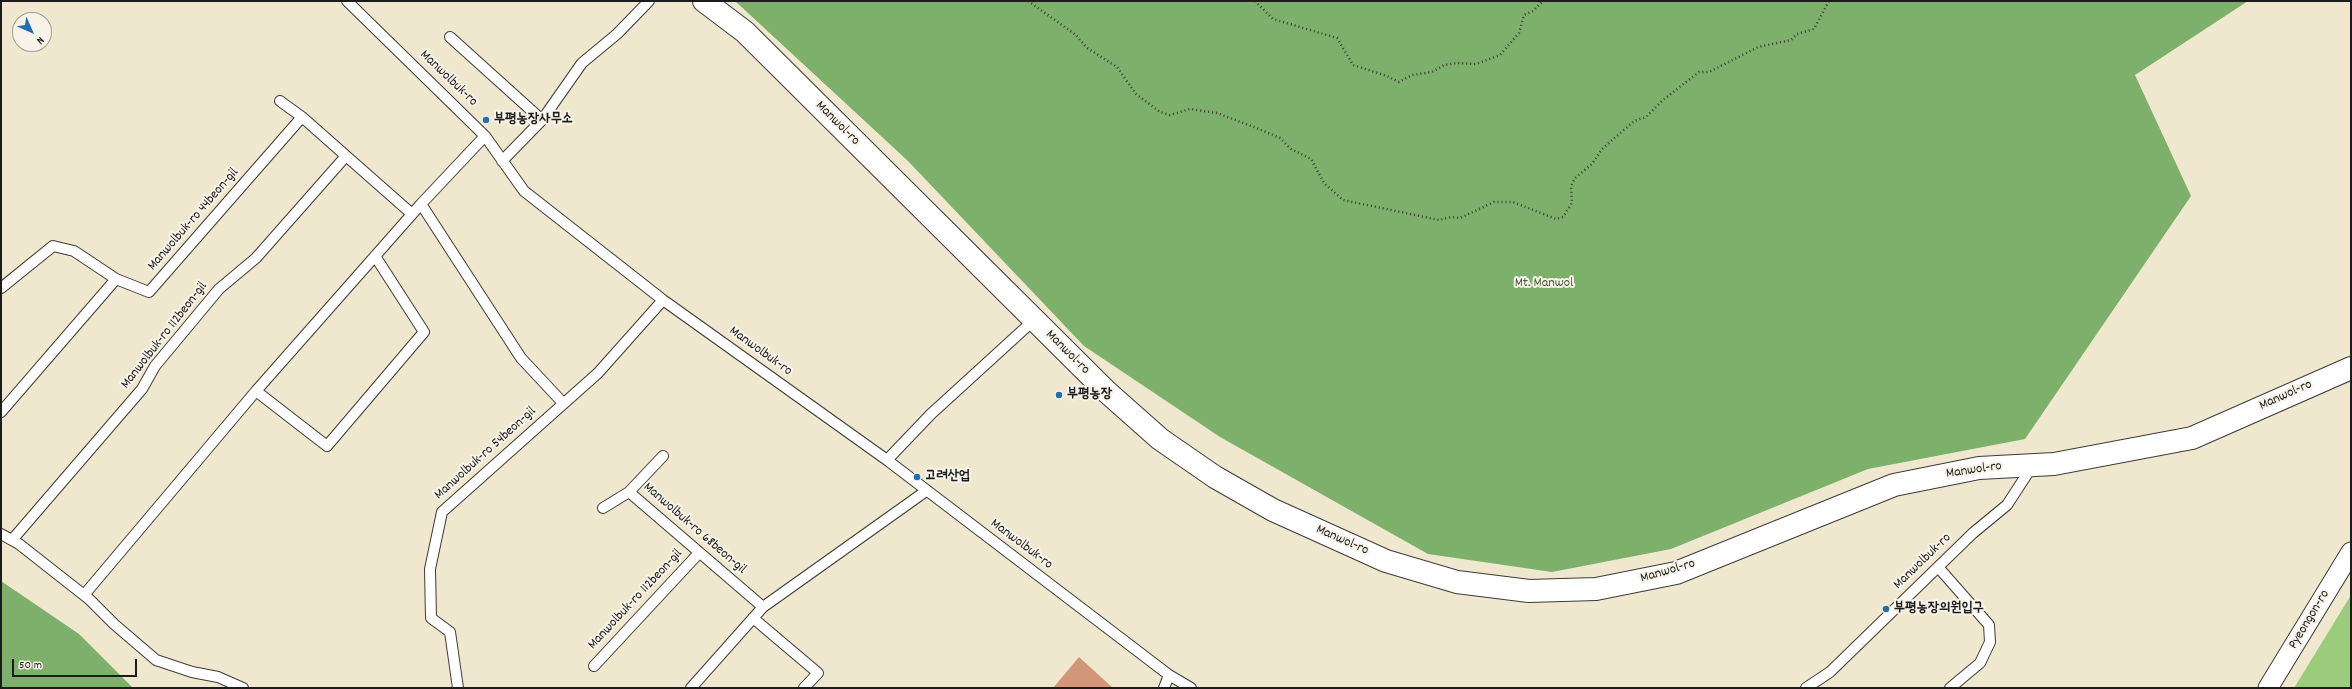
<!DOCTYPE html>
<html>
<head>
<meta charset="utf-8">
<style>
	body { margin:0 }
	#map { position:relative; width:2352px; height:689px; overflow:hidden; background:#efe8cf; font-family:Dekko,sans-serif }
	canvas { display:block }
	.frame { position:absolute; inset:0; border:2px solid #1c1c1c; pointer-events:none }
	.north { position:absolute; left:12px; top:12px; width:40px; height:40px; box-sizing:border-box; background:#f7f3e8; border:1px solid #9f9d96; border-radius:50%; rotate:135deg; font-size:11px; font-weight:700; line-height:16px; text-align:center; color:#1c1c1c }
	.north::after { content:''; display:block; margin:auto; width:14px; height:18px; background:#1f6fb2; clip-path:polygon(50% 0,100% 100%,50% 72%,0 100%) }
	.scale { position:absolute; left:12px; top:659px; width:125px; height:18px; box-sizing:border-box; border:2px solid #1c1c1c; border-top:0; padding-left:5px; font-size:12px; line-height:14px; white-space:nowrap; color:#1c1c1c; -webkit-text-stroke:3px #f7f3e8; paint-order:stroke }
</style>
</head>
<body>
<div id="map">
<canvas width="2352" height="689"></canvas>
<div class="frame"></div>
<div class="north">N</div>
<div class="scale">50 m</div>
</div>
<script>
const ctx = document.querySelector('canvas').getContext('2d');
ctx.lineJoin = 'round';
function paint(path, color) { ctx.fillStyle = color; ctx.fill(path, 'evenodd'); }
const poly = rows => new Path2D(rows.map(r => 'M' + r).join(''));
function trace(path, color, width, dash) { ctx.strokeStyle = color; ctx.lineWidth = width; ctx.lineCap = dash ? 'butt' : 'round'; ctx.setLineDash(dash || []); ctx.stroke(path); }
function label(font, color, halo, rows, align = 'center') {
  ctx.font = font + ' Dekko,"Poor Story",sans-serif'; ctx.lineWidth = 4; ctx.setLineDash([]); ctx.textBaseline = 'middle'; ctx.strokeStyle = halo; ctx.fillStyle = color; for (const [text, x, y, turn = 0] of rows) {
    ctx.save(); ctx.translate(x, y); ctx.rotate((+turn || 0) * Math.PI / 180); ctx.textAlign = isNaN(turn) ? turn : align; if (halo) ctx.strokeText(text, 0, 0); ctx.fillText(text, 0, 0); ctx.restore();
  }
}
paint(poly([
	[2351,595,2351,688,2294,688,2302,675]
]), '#9bcc7b');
paint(poly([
	[735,1,2248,1,2135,75,2191,196,2025,439,1868,469,1671,549,1552,572,1428,554,1220,437,1084,346,908,161],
	[1,581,79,634,133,688,1,688]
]), '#7cb06b');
paint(poly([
	[1079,657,1113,688,1053,688]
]), '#d29678');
const service = poly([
	[347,1,485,136,524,191,663,300,887,460,1169,675,1191,688],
	[450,37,542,120],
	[280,101,302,117,412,214],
	[502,161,542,120,582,63,617,34,649,1],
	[421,204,521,358,563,403],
	[1,288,53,246,74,251,116,279,149,292,302,117],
	[256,391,327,446,424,332,375,256],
	[1,412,116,279],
	[887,460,931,414,1034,320],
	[629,492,763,607],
	[603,508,629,492,663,456],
	[1,534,19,544,89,599,114,624,156,660,192,672,218,677,243,688],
	[12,540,142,389,155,366,219,289,256,258,346,156],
	[1938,567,1989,625,1990,642,1980,663,1950,688],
	[84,595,256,391,421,204,485,136],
	[753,618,818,673,804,688],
	[594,666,699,553],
	[458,688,450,632,431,618,430,569,442,512,598,373,663,300],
	[691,688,763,607,926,491],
	[1164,688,1169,675],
	[1806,688,1830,672,1973,533,2007,505,2033,465]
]);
const minor = poly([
	[2268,688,2351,552]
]);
const tertiary = poly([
	[704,1,745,32,1107,392,1160,439,1215,477,1273,510,1386,561,1457,582,1529,591,1596,589,1676,573,1894,485,1979,468,2054,464,2192,438,2351,368]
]);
trace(service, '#3c3b37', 12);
trace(minor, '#3c3b37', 21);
trace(tertiary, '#3c3b37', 24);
trace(poly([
	[1028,1,1076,35,1087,48,1117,67,1136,94,1160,112,1170,115,1190,109,1217,113,1254,127,1280,138,1291,149,1311,159,1324,183,1343,200,1439,220,1451,217,1460,218,1494,202,1513,202,1556,219,1563,217,1572,203,1571,186,1575,178,1592,164,1602,149,1634,121,1646,117,1663,100,1699,72,1709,72,1758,47,1791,40,1797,34,1814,29,1829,1],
	[1255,1,1273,19,1337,38,1353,65,1387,76,1399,82,1412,75,1432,72,1444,65,1457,63,1476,64,1500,55,1519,33,1524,15,1533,11,1543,1]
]), '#3c3b37', 2.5, [1, 3]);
trace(service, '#fff', 10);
trace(minor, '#fff', 19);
trace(tertiary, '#fff', 22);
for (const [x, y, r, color] of [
	[486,120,4,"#1f6fb2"],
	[1059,395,4,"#1f6fb2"],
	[917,477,4,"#1f6fb2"],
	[1886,609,4,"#1f6fb2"]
]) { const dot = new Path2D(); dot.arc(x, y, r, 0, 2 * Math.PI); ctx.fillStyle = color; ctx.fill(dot); trace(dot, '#f7f3e8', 1.5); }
label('14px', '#1c1c1c', '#f7f3e8', [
	["Manwolbuk-ro",448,79,44],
	["Manwol-ro",837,124,45],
	["Manwolbuk-ro 44beon-gil",194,220,-49],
	["Manwolbuk-ro 112beon-gil",165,336,-52],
	["Manwolbuk-ro",760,352,36],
	["Manwol-ro",1067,353,45],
	["Manwol-ro",2286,396,-24],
	["Manwolbuk-ro 54beon-gil",486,454,-42],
	["Manwol-ro",1974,471,-8],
	["Manwolbuk-ro 68beon-gil",694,529,41],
	["Manwol-ro",1342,541,24],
	["Manwolbuk-ro",1021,545,37],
	["Manwolbuk-ro",1923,562,-44],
	["Manwol-ro",1668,572,-16],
	["Manwolbuk-ro 112beon-gil",636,600,-47],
	["Pyeongon-ro",2310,620,-59]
]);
label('bold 14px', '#1c1c1c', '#f7f3e8', [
	["부평농장사무소",494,120],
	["부평농장",1067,395],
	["고려산업",925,477],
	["부평농장의원입구",1894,609]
], 'left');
label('14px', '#485a3d', '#f7f3e8', [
	["Mt. Manwol",1544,284]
]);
</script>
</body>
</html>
